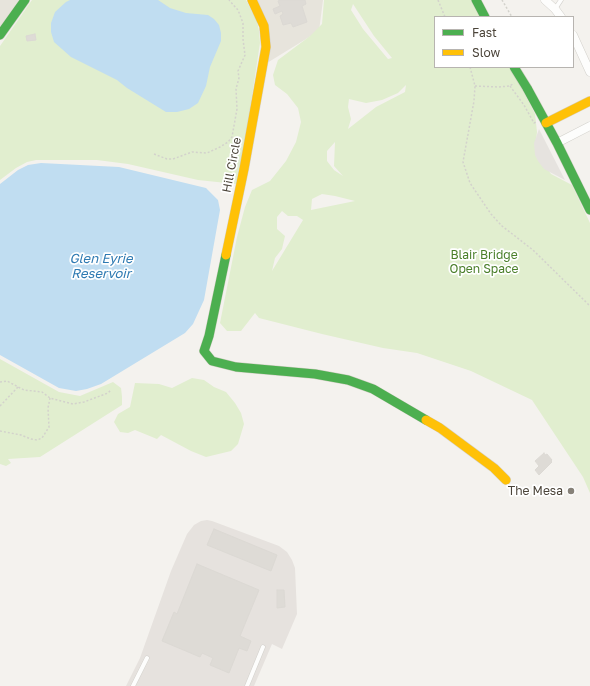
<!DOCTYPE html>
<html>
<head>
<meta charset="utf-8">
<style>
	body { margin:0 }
	#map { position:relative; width:590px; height:686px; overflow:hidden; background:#f4f2ee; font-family:"Golos Text",sans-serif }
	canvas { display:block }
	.legend { position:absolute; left:434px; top:16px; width:140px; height:52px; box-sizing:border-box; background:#fff; border:1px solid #b7b4b0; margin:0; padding:5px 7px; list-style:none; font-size:12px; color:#4b4439 }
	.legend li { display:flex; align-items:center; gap:8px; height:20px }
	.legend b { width:20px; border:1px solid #b7b4b0 }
</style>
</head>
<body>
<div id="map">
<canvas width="590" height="686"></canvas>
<ul class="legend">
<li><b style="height:5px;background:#4caf50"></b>Fast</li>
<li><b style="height:5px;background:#ffc107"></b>Slow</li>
</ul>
</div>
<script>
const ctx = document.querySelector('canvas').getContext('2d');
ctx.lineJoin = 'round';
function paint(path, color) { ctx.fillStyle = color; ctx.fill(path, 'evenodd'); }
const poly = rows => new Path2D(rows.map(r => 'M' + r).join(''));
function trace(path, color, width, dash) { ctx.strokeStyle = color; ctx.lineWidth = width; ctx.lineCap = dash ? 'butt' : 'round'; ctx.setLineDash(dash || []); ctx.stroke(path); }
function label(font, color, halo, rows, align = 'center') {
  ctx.font = font + ' "Golos Text",sans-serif'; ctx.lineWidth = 3.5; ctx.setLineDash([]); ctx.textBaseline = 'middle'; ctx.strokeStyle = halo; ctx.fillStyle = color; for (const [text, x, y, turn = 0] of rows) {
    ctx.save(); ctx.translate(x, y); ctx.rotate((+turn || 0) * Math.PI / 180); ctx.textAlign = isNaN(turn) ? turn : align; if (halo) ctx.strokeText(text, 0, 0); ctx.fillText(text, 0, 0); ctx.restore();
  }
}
paint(poly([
	[0,0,19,0,0,27],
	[257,0,323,0,319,31,267,63]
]), '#e7e4dc');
paint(poly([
	[207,520,212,521,279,546,287,552,292,560,295,568,297,614,282,649,272,644,254,686,126,686,140,658,171,571,187,534,194,525,201,521]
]), '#e6e2de');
paint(poly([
	[32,0,246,0,257,21,259,31,260,43,242,162,236,184,198,180,128,164,97,160,36,160,27,162,16,168,0,180,0,46],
	[324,0,471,0,481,17,435,17,435,67,511,67,535,114,537,132,535,150,551,174,572,185,590,223,590,493,583,477,532,400,471,371,417,353,383,348,322,334,259,318,255,313,241,331,227,331,220,323,237,237,245,207,252,190,270,181,286,161,296,142,301,122,298,108,287,94,275,85,273,75,278,60,310,36,322,24],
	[353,4,374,36,392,58,388,59,363,29,351,10],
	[406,85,405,92,376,107,348,129,351,119,348,107,349,99,366,103,382,100,398,93],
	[335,142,334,166,343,176,334,170,327,161,327,151],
	[322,194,335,196,355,201,311,210,312,199],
	[282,211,288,216,297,216,303,220,272,271,275,258,282,249,285,236,277,229,277,217],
	[0,359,59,392,80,396,113,382,121,388,122,397,122,405,40,457,8,459,11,463,6,466,0,464],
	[192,378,204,380,214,387,226,392,235,403,241,413,244,424,238,444,231,451,206,457,191,451,161,435,157,439,135,430,128,433,120,432,114,422,118,414,130,407,135,383,159,384,172,388]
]), '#e1eecf');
paint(poly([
	[539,129,565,180,544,169,538,161,535,155,534,143]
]), '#e6e3df');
paint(poly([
	[70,0,158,0,170,8,186,13,208,15,214,19,219,25,221,33,221,41,210,67,206,86,198,103,189,109,177,112,166,112,127,88,117,80,71,57,54,42,51,32,51,23,55,12,66,2],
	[41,163,119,167,206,188,218,200,220,210,204,300,193,324,185,333,101,384,87,389,76,391,59,388,0,355,0,184,18,170,28,165]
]), '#c0ddf1');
const building = poly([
	[280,0,305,0,306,4,302,6,307,22,293,27,291,23,283,25,280,16,283,14,282,11,275,14,273,9,280,6,278,1,280,0],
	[35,34,36,40,27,41,26,36,35,34],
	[544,453,545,455,547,454,552,460,551,461,552,462,539,475,535,470,539,466,535,461,544,453],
	[214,529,277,555,271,571,207,545,214,529],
	[197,564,259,590,240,636,251,641,247,651,239,648,229,673,210,665,213,658,202,653,200,657,162,641,174,612,177,614,197,564],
	[277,590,284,590,285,607,277,608,277,590]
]);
paint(building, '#dedbd6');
trace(building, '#dcd9d4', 1);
const lane = poly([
	[555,9,561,0],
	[133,686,147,658],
	[247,686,263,647]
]);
const street = poly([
	[545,0,555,9,561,17],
	[573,35,590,72],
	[557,143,590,126]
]);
const fast = poly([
	[476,0,485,17],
	[0,35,25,0],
	[527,88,557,143,590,210],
	[226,255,209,336,204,351,212,361,236,367,315,374,348,380,373,389,426,420]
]);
const slow = poly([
	[546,123,590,101],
	[226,255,244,169,266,47,264,26,252,0],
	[426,420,440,428,494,468,506,480]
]);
trace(lane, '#d2d0cb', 5);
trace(street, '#d2d0cb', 9);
trace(fast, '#d3cfc5', 10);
trace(slow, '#d3cfc5', 10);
trace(poly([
	[438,0,445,17],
	[502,0,512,17],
	[470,67,475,86,474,101,463,162,470,183,491,214,502,226,533,250,590,306],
	[475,86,498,87,510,86,514,83],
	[510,86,524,105,534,123,536,122],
	[154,154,167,159,173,159,192,152,207,153,220,147,228,142,232,137,237,109,236,89,239,78,238,71,245,55,243,39,243,23,238,10,229,0],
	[0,382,7,381,24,390,42,392,50,398,73,404,84,402,108,393,111,390],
	[0,406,18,387],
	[0,431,21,435,31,439,37,440,42,438,49,427,48,408,50,398]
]), '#d3d2cc', 1.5, [2, 2]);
trace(lane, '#fdfdfc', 4);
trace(street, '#fdfdfc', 8);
trace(fast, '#4caf50', 9);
trace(slow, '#ffc107', 9);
const fastBridge = poly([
	[514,67,527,88]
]);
trace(fastBridge, '#d3cfc5', 10, []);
trace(fastBridge, '#4caf50', 9);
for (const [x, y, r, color] of [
	[571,491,4,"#868178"]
]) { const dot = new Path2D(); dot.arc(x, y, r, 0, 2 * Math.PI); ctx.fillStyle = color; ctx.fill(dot); trace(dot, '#fff', 1.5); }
label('12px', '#4b4439', '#fff', [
	["Hill Circle",232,165,-79]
]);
label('12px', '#4a7f2a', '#fff', [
	["Blair Bridge",484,255],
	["Open Space",484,269]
]);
label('12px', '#4b4439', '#fff', [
	["The Mesa",563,491]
], 'right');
label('italic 13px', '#2e7ab2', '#fff', [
	["Glen Eyrie",101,259],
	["Reservoir",101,274]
]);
</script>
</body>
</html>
